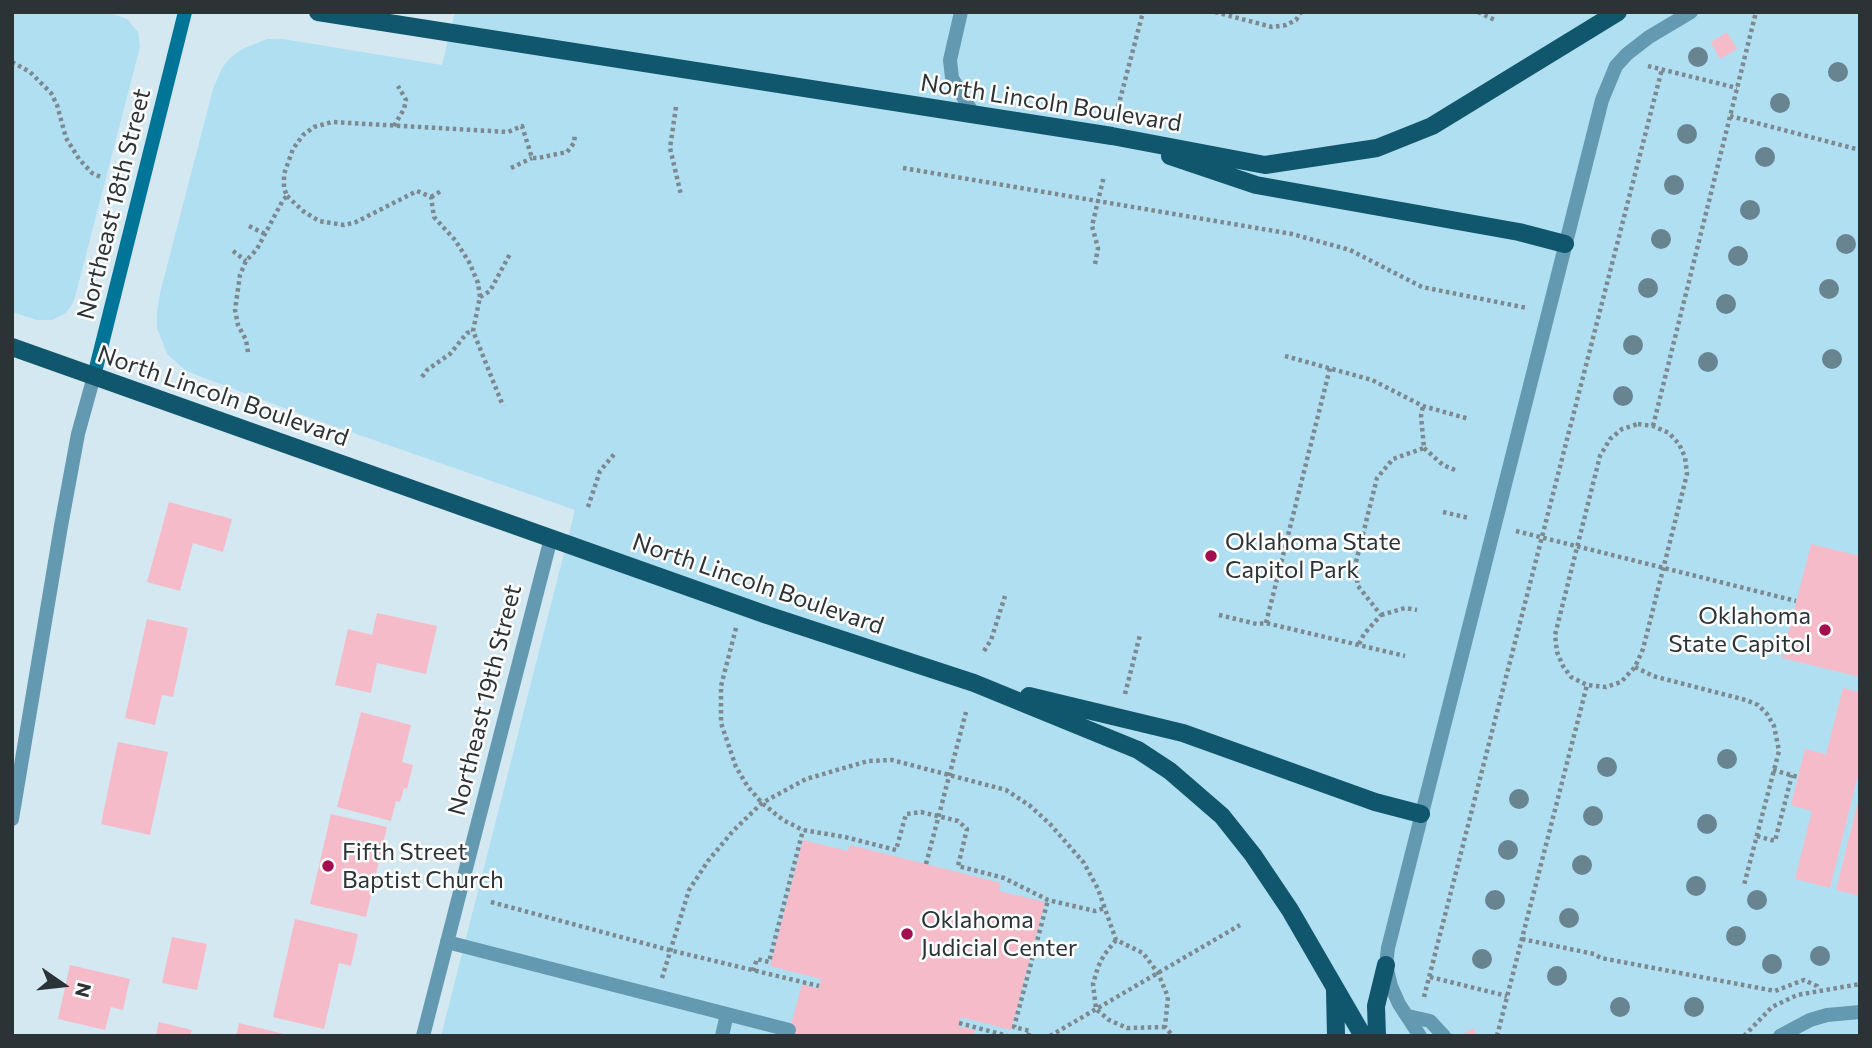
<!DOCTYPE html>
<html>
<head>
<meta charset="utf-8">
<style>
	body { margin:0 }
	#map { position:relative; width:1872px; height:1048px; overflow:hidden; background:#d4e8f1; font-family:Commissioner,sans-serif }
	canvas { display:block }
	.frame { position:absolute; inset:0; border:14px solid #2b3336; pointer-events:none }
	.north { position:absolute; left:28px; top:950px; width:70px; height:70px; -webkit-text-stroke:5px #fff; paint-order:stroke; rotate:104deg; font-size:19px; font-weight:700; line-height:28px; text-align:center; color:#2b3336 }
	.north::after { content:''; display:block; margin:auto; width:24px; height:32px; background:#2b3336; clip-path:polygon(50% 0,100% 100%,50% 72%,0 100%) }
</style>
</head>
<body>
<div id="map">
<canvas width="1872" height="1048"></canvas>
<div class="frame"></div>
<div class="north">N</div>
</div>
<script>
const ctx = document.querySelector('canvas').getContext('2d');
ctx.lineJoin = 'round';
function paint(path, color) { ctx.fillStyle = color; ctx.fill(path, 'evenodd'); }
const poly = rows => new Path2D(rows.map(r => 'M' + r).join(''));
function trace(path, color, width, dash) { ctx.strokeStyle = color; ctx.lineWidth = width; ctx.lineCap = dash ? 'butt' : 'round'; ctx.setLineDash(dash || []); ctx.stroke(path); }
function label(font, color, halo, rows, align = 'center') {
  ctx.font = font + ' Commissioner,sans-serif'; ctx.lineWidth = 5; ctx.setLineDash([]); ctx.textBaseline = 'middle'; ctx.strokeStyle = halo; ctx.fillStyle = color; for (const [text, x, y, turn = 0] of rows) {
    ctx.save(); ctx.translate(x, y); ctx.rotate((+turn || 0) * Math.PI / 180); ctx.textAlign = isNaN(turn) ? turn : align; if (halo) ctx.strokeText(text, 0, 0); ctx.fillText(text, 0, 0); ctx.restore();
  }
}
paint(poly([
	[12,12,113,14,127,19,138,32,140,47,74,301,66,313,52,320,37,320,12,312],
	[455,12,1860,12,1860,1036,441,1036,575,510,319,421,186,371,167,354,157,328,157,313,160,293,213,89,222,68,230,58,242,49,267,39,283,39,442,65]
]), '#b1dff2');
paint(poly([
	[1727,32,1737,49,1720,59,1711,42],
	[169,502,232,519,223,552,193,543,180,591,147,582],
	[1811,544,1860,556,1860,677,1782,658],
	[377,613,437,626,426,674,377,663,371,693,335,685,348,629,372,635],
	[147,619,188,628,173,697,162,695,155,725,125,718],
	[1843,688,1860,692,1860,767,1830,888,1795,879,1812,811,1791,805,1805,749,1826,754],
	[361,712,411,725,402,762,413,765,407,789,404,788,400,802,396,801,391,821,337,807],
	[118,742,168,752,150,835,101,824],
	[1859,797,1860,797,1860,896,1836,890],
	[331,814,387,827,366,917,310,904],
	[803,840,848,851,850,845,1001,883,999,891,1045,902,1011,1030,961,1017,958,1026,975,1030,973,1036,788,1036,802,984,819,989,821,979,770,966],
	[295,919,358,934,351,966,339,963,324,1029,273,1017],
	[172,937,207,944,197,990,162,983],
	[70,965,130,979,123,1010,111,1007,105,1030,58,1019],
	[159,1022,192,1030,190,1036,156,1036],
	[239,1023,288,1035,288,1036,236,1036],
	[1473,1028,1478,1036,1460,1036]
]), '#f6bbc9');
trace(poly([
	[1215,12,1272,27,1286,25,1296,20,1301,12],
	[1478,12,1497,21],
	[12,62,30,72,51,93,57,105,66,138,79,159,92,173,103,178],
	[1648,66,1737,88],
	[676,107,670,148,681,195],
	[1118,107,1143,12],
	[1730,116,1860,150],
	[394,126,404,109,406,100,398,86],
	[511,168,532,158],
	[903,168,1292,234,1350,250,1422,287,1527,308],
	[287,196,303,211,319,221,344,225,356,222,417,191,431,197,434,217,455,240,469,262,478,283,480,297,473,331,503,406],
	[431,197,441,191],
	[249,226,265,234],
	[233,251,246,261],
	[1095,264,1098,248,1092,226,1104,176],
	[480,297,490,291,511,252],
	[248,352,246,340,238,325,235,310,240,275,246,261,257,249,283,200,287,196,284,188,284,174,293,149,303,135,314,127,332,122,508,132,522,126,532,158,538,158,567,152,574,143,575,134],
	[1285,356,1372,380,1423,406,1469,419],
	[422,377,427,370,450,354,467,333,473,331],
	[1638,424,1653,426,1669,433,1679,444,1685,457,1687,474,1643,649,1635,667,1621,682,1606,687,1587,685,1571,677,1563,666,1557,652,1555,635,1600,456,1610,439,1622,429,1638,424],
	[1653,426,1756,12],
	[1424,448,1443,465,1455,470],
	[588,507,600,471,616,452],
	[1443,512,1469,518],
	[1516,531,1796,601],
	[1219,615,1257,624,1266,623,1405,656],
	[1381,615,1405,608,1417,610],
	[1266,623,1330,368],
	[736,628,721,686,721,723,736,767,748,787,762,803,783,820,803,830,845,837,896,850,906,814,921,812,958,821,967,829,958,866,1004,878,1048,900,1095,911,1105,908],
	[1359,644,1364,634,1381,615,1358,586,1355,566,1377,478,1393,459,1424,448,1421,416,1423,406],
	[984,651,991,640,1005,596],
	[1635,667,1653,676,1746,700,1758,705,1767,714,1774,726,1779,751,1744,885],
	[1125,694,1140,635],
	[1773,770,1798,777],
	[1757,836,1775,841,1792,775],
	[926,864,966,712],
	[491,902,669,950,819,986],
	[1522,939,1594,954,1601,958,1775,991,1804,980,1817,986,1818,990],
	[1116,940,1104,955,1098,967,1093,984,1096,1009,1109,1020,1127,1028,1165,1027],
	[753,971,757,959,769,962,803,830],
	[1430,977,1507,996],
	[662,978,689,890,708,861,733,831,762,803,806,779,868,761,892,760,1006,790,1029,805,1050,824,1084,863,1098,889,1116,940,1143,953,1158,973,1168,997,1165,1027,1173,1036],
	[1424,997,1662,69],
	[959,1023,1008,1036],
	[1028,1036,1030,1031,1014,1027,1048,900],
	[1050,1036,1240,925],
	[1497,1036,1587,685],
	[1744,1036,1772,1007,1797,995,1860,984]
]), '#7c898f', 4.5, [3.5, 3.5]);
trace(poly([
	[961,12,950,60,952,78,974,115],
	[447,942,789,1030],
	[1408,1016,1430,1021,1444,1036],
	[722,1036,727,1014],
	[1420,1036,1399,1004,1391,986,1386,965,1388,948,1602,100,1616,66,1627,54,1649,37,1691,12],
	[1780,1036,1810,1020,1827,1015,1860,1012]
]), '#649ab1', 14);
trace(poly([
	[12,819,61,526,78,434,94,376],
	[423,1036,551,538]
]), '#649ab1', 14);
trace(poly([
	[94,376,185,12]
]), '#007597', 14);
trace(poly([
	[318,12,1112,136,1265,165,1377,148,1432,126,1618,12],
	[1170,156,1256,185,1519,232,1565,244],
	[12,347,767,615,974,683,1138,750,1170,771,1222,816,1253,855,1290,910,1363,1036],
	[1029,696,1183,733,1375,802,1421,814],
	[1335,990,1336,1036],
	[1377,1036,1376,1006,1386,965]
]), '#10576e', 18);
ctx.fillStyle = '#688490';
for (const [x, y] of [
	[1698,57],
	[1838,72],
	[1780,103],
	[1687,134],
	[1765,157],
	[1674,185],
	[1750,210],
	[1661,239],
	[1846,244],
	[1738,256],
	[1648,288],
	[1829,289],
	[1726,304],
	[1633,345],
	[1832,359],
	[1708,362],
	[1623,396],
	[1727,759],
	[1607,767],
	[1519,799],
	[1593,816],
	[1707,824],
	[1508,850],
	[1582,865],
	[1696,886],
	[1495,900],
	[1757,900],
	[1569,918],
	[1736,936],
	[1820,956],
	[1482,959],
	[1772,964],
	[1557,976],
	[1620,1007],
	[1694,1007]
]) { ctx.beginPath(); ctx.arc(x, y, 10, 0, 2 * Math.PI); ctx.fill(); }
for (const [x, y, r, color] of [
	[1211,556,7,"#a20e50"],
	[1825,630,7,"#a20e50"],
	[328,866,7,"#a20e50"],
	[907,934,7,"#a20e50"]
]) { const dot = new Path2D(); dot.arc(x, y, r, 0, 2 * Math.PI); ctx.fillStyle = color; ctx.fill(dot); trace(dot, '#fff', 2.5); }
label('24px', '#2b3336', '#fff', [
	["North Lincoln Boulevard",1051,103,9],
	["Northeast 18th Street",114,204,-76],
	["North Lincoln Boulevard",223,396,19],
	["North Lincoln Boulevard",758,584,19],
	["Northeast 19th Street",485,700,-76]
]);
label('24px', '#2b3336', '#fff', [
	["Oklahoma State",1225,542],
	["Capitol Park",1225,570],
	["Oklahoma",1811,616,"right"],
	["State Capitol",1811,644,"right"],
	["Fifth Street",342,852],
	["Baptist Church",342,880],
	["Oklahoma",921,920],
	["Judicial Center",921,948]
], 'left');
</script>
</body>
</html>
